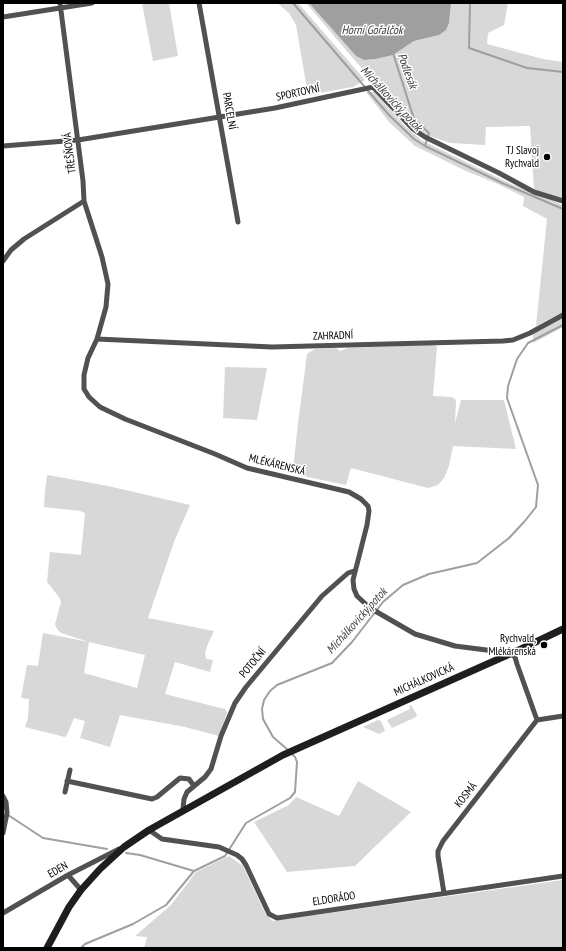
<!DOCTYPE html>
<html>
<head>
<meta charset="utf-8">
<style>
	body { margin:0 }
	#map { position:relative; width:566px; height:951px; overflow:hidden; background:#fff; font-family:"PT Sans Narrow",sans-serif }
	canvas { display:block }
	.frame { position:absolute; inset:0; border:4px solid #000; pointer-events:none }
</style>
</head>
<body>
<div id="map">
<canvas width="566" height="951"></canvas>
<div class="frame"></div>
</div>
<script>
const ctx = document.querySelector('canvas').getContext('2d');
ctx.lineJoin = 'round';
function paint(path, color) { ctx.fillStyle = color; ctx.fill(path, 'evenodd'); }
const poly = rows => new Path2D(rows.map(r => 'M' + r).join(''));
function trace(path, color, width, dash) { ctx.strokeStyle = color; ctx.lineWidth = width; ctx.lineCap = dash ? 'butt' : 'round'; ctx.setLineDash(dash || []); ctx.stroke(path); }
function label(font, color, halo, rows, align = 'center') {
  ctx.font = font + ' "PT Sans Narrow",sans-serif'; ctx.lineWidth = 3; ctx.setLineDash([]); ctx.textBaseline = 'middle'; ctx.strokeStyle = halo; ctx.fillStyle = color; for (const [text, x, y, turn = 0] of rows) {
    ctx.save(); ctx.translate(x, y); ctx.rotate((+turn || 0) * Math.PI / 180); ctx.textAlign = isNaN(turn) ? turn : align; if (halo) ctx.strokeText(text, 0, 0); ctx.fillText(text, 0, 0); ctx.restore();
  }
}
paint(poly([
	[142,3,169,3,178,56,153,61],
	[277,3,298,3,365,80,353,87,308,95,296,25,289,13],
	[306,3,309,3,356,56,364,60,376,59,393,55,414,41,439,35,449,23,451,3,508,3,504,25,488,33,487,44,543,59,563,62,563,199,534,189,530,126,486,127,485,145,450,143,424,134,411,122,358,64],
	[366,92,374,92,405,126,421,140,511,184,563,205,563,312,536,326,547,219,523,206,524,197,498,184,466,171,415,146,389,122],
	[563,317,563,327,533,343,533,334],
	[424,345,434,345,437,347,433,396,452,397,455,399,456,401,455,423,461,400,504,400,516,449,453,446,449,466,444,478,438,485,428,488,351,468,346,485,303,476,293,470,298,423,307,354,315,349,336,348,340,351,348,348],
	[225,367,267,368,257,420,223,418],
	[48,475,108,486,190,505,174,542,148,618,214,631,207,646,205,653,206,659,213,660,210,672,175,662,165,694,225,709,227,713,219,736,185,727,120,715,110,747,80,738,85,721,74,718,67,735,65,737,25,727,28,718,29,699,21,698,27,665,38,666,43,633,89,642,84,673,137,688,145,655,89,642,61,633,57,629,55,624,61,602,59,597,47,582,50,552,81,555,85,513,80,511,44,507,45,490,47,476],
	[411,705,417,715,416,717,392,728,387,720,410,709,409,706],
	[378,720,381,721,385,731,379,734,363,727],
	[358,781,411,812,355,866,287,872,254,822,289,805,296,797,339,816],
	[229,856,243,866,266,915,273,921,563,880,563,948,144,948,147,937,135,936,171,905,196,872]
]), '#d8d8d8');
paint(poly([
	[309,3,451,3,449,23,446,30,439,35,414,41,393,55,376,59,364,60,356,56]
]), '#9f9f9f');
trace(poly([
	[293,3,388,114,414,139,425,146,502,183,563,209],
	[470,3,469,48,527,68,563,72],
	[393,53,414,119,429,133,425,146],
	[288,750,273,737,263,719,262,709,264,700,270,691,277,685,332,663,352,642,383,602,403,585,429,574,477,563,509,538,524,522,536,507,538,485,507,398,508,386,517,359,528,343,563,325],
	[8,815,43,838,107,849],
	[126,853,140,855,194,871],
	[81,948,85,944,133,924,166,905,194,871,225,856,246,823,290,798,295,792,297,762,295,757,291,753]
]), '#9f9f9f', 2);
trace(poly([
	[199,3,238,222],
	[3,17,92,3],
	[3,146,78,140,275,108,373,87,413,129,425,137,499,173,534,192,563,201],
	[84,201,102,257,108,284,106,307,97,339,88,358,84,375,84,389,89,397,100,407,125,419,215,454,247,468,349,492,361,499,368,506,369,511,367,525,353,580,354,589,357,596,370,608,415,634,455,646,510,653,515,657,517,664,537,720],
	[3,261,11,250,24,239,84,201,83,181,60,3],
	[97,339,272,347,503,341,513,340,530,333,563,315],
	[67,781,152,799,157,797,180,778,189,779,194,786],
	[65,792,70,770],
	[3,796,6,802,7,813,3,833],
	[183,809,184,799,187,792,205,777,211,769,221,736,235,703,246,687,322,596,348,573,354,571],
	[149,830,162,839,219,847,237,855,242,859,246,865,269,914,277,918,563,876],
	[68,875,81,890],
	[444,893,438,856,438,851,443,841,537,720,563,716],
	[3,913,68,875,119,849]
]), '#515151', 5);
trace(poly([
	[47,948,69,907,81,890,100,869,124,847,149,830,283,755,521,649,563,629]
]), '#1e1e1e', 7);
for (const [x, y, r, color] of [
	[547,157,4,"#000"],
	[544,645,4,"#000"]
]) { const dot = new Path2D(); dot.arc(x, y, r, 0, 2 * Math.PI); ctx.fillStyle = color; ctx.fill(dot); trace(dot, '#fff', 1.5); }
label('11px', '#000', '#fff', [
	["SPORTOVNÍ",298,93,-12],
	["PARCELNÍ",229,111,80],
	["TŘEŠŇOVÁ",70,153,-97],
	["ZAHRADNÍ",333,336,-2],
	["MLÉKÁRENSKÁ",277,465,14],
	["POTOČNÍ",253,663,-50],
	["MICHÁLKOVICKÁ",424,680,-24],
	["KOSMÁ",466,795,-52],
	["EDEN",58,870,-30],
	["ELDORÁDO",334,899,-9]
]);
label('11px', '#000', '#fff', [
	["TJ Slavoj",539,151],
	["Rychvald",539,164],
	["Rychvald,",536,639],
	["Mlékárenská",536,652]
], 'right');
label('italic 12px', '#404040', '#fff', [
	["Horní Gořalčok",372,31],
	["Podlesák",407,71,70],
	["Michálkovický potok",391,99,47],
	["Michálkovický potok",357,621,-48]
]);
</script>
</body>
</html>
